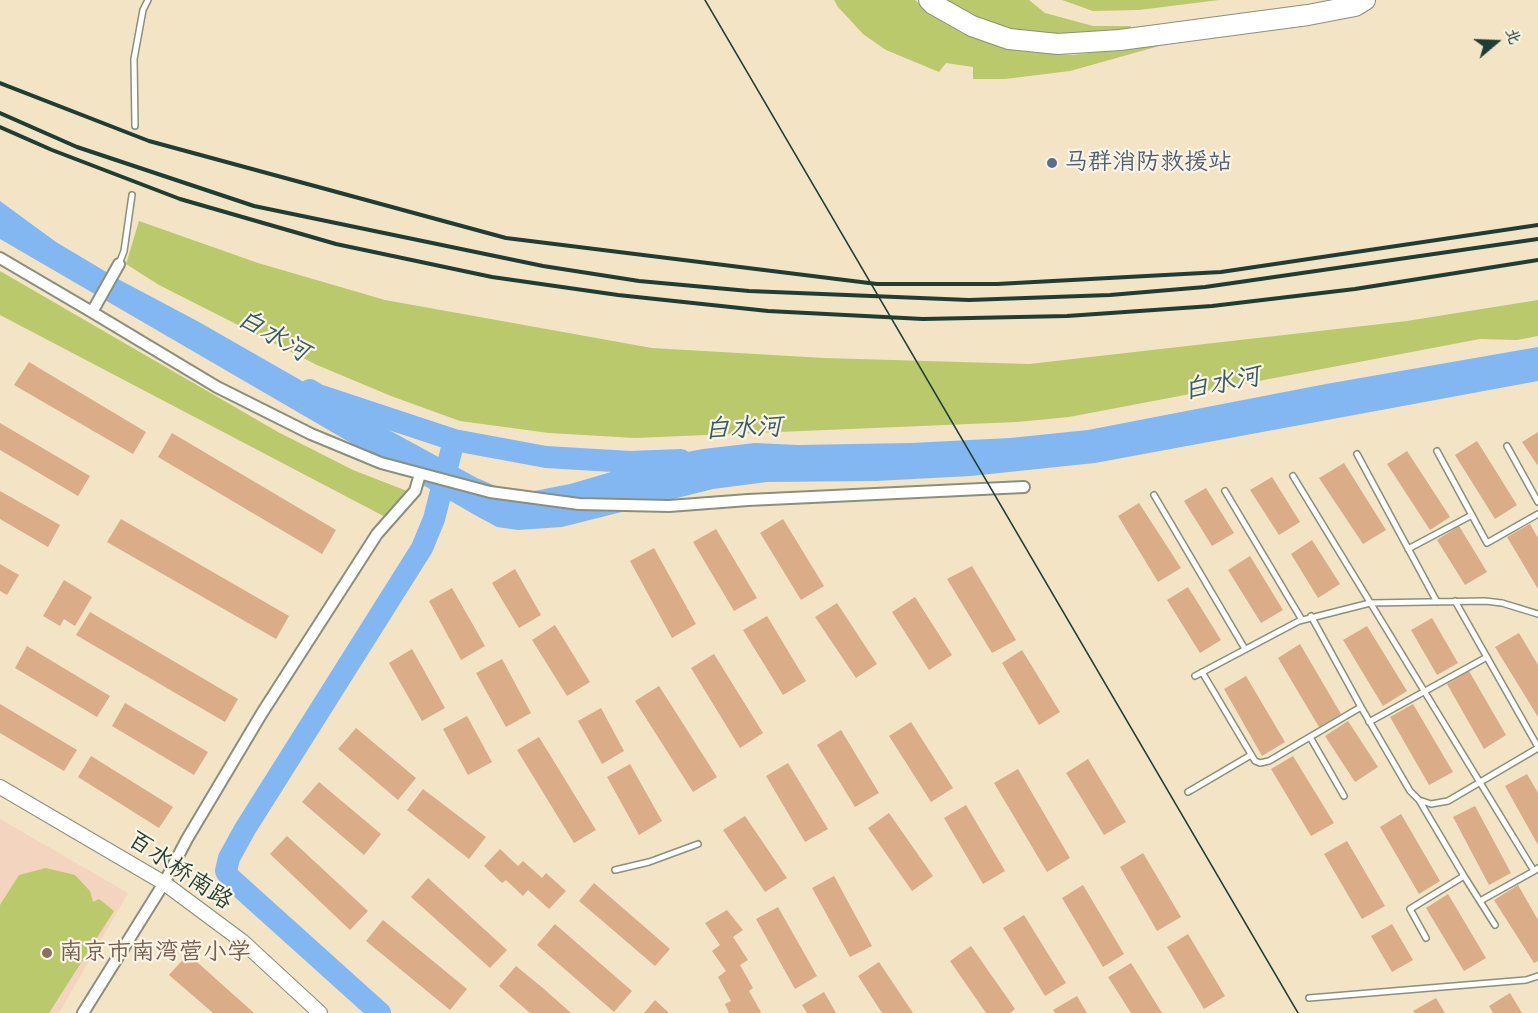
<!DOCTYPE html>
<html>
<head>
<meta charset="utf-8">
<style>
	body { margin:0 }
	#map { position:relative; width:1538px; height:1013px; overflow:hidden; background:#f3e4c6; font-family:Caveat,"LXGW WenKai TC",sans-serif }
	canvas { display:block }
	.north { position:absolute; left:1466px; top:12px; width:60px; height:60px; -webkit-text-stroke:4px #fcf5e5; paint-order:stroke; rotate:71deg; font-size:16px; font-weight:700; line-height:24px; text-align:center; color:#1f3d34 }
	.north::after { content:''; display:block; margin:auto; width:21px; height:27px; background:#1f3d34; clip-path:polygon(50% 0,100% 100%,50% 72%,0 100%) }
</style>
</head>
<body>
<div id="map">
<canvas width="1538" height="1013"></canvas>
<div class="north">北</div>
</div>
<script>
const ctx = document.querySelector('canvas').getContext('2d');
ctx.lineJoin = 'round';
function paint(path, color) { ctx.fillStyle = color; ctx.fill(path, 'evenodd'); }
const poly = rows => new Path2D(rows.map(r => 'M' + r).join(''));
function trace(path, color, width, dash) { ctx.strokeStyle = color; ctx.lineWidth = width; ctx.lineCap = dash ? 'butt' : 'round'; ctx.setLineDash(dash || []); ctx.stroke(path); }
function label(font, color, halo, rows, align = 'center') {
  ctx.font = font + ' Caveat,"LXGW WenKai TC",sans-serif'; ctx.lineWidth = 4.5; ctx.setLineDash([]); ctx.textBaseline = 'middle'; ctx.strokeStyle = halo; ctx.fillStyle = color; for (const [text, x, y, turn = 0] of rows) {
    ctx.save(); ctx.translate(x, y); ctx.rotate((+turn || 0) * Math.PI / 180); ctx.textAlign = isNaN(turn) ? turn : align; if (halo) ctx.strokeText(text, 0, 0); ctx.fillText(text, 0, 0); ctx.restore();
  }
}
paint(poly([
	[0,819,128,893,59,1013,0,1013]
]), '#f3d4be');
paint(poly([
	[834,0,915,0,926,10,969,36,1019,51,1072,55,1170,43,1070,71,1005,79,973,79,973,67,946,63,939,72,886,50,863,34,838,7],
	[946,0,1029,0,1045,13,1093,26,1131,26,1130,31,1074,36,1031,33,999,28,964,13],
	[1062,0,1219,0,1139,10,1093,11],
	[139,221,258,263,385,300,652,348,824,358,1029,364,1407,321,1538,300,1538,336,1517,340,1480,339,1069,417,1017,422,635,438,549,433,460,421,391,396,317,365,159,285,126,264],
	[0,271,278,432,353,470,407,491,393,521,0,315],
	[46,868,75,875,90,891,93,902,99,899,114,911,49,1013,0,1013,0,905,19,875]
]), '#b9c96b');
paint(poly([
	[0,201,56,242,118,279,199,322,365,417,477,478,505,490,529,492,570,484,666,456,703,449,755,443,798,445,911,443,1010,438,1088,430,1326,384,1538,347,1538,381,1095,463,971,476,876,481,767,482,713,489,562,527,518,530,497,527,473,514,0,239]
]), '#83b7f1');
trace(poly([
	[310,390,318,395,454,440,546,457,630,462,681,460],
	[380,1013,230,878,226,871,229,858,245,829,422,548,434,519,454,440]
]), '#83b7f1', 22);
paint(poly([
	[29,362,146,432,133,454,14,385],
	[0,423,90,476,78,496,0,450],
	[1538,432,1538,466,1522,442],
	[172,433,336,530,322,554,158,457],
	[1477,441,1517,505,1495,519,1455,455],
	[1407,451,1450,517,1430,530,1387,464],
	[1344,463,1386,530,1363,544,1319,478],
	[1272,477,1300,522,1279,535,1250,490],
	[1206,488,1234,533,1212,546,1184,501],
	[0,491,60,525,48,547,0,519],
	[1139,503,1181,568,1158,582,1118,516],
	[121,519,289,616,276,639,107,542],
	[783,519,824,586,801,600,760,533],
	[1530,524,1538,538,1538,589,1507,537],
	[1459,526,1487,572,1465,585,1437,540],
	[716,529,757,598,734,611,693,542],
	[1312,540,1340,584,1318,598,1291,554],
	[654,548,696,624,672,638,630,561],
	[1250,556,1283,610,1261,623,1228,570],
	[0,564,19,575,7,595,0,591],
	[972,566,1016,640,992,653,947,579],
	[515,569,541,615,519,628,492,583],
	[64,580,92,597,75,626,64,619,60,626,43,616],
	[1188,587,1221,640,1200,653,1167,600],
	[452,588,485,646,461,660,429,601],
	[915,597,952,655,929,670,892,612],
	[837,603,877,664,856,678,815,617],
	[90,612,238,699,225,722,76,635],
	[767,616,806,681,783,695,743,630],
	[1432,618,1458,663,1437,675,1411,630],
	[555,625,590,682,567,696,532,640],
	[1367,626,1407,691,1383,706,1343,640],
	[1519,633,1538,665,1538,717,1495,647],
	[1300,644,1341,714,1319,727,1278,658],
	[27,646,110,696,97,717,15,668],
	[412,649,445,708,422,721,389,663],
	[1022,650,1060,712,1039,725,1002,663],
	[714,654,763,733,740,748,691,668],
	[502,659,531,713,506,727,476,673],
	[1469,671,1506,735,1484,749,1447,684],
	[1246,676,1285,742,1262,756,1224,689],
	[659,686,717,777,693,792,635,701],
	[125,703,208,752,194,775,112,726],
	[0,704,77,750,64,771,0,733],
	[1413,704,1453,772,1429,785,1390,717],
	[601,708,624,751,602,764,578,721],
	[467,716,492,762,468,775,443,729],
	[1348,721,1378,767,1355,782,1325,736],
	[911,722,953,788,931,802,889,736],
	[356,728,416,778,398,800,338,749],
	[841,730,879,793,855,807,817,745],
	[539,737,596,830,574,843,517,750],
	[91,756,173,807,159,828,78,777],
	[1293,756,1334,823,1311,836,1271,769],
	[1088,759,1126,822,1104,835,1066,773],
	[788,763,828,829,805,842,766,776],
	[630,764,662,821,639,835,607,777],
	[1018,769,1070,858,1047,872,994,783],
	[1527,774,1538,793,1538,845,1505,786],
	[319,782,381,834,364,855,302,802],
	[423,789,486,837,469,859,407,810],
	[966,805,1005,871,983,884,944,818],
	[1475,806,1511,873,1489,885,1453,817],
	[889,813,933,876,912,891,868,828],
	[1401,814,1440,881,1419,894,1380,827],
	[745,816,787,878,765,892,723,830],
	[287,836,368,911,350,930,270,854],
	[1347,841,1385,906,1362,919,1324,854],
	[500,849,518,866,523,861,542,878,546,873,566,891,549,909,528,890,523,896,506,880,502,883,484,866],
	[1143,853,1181,917,1157,931,1120,867],
	[834,876,872,946,850,957,812,888],
	[428,878,507,950,490,968,411,897],
	[594,883,670,949,655,966,579,901],
	[1083,885,1124,954,1103,967,1062,898],
	[1518,885,1538,920,1538,961,1534,963,1494,900],
	[1448,894,1486,958,1464,971,1426,908],
	[778,907,817,976,795,989,756,919],
	[727,910,743,930,733,937,748,960,740,965,753,988,749,991,761,1012,760,1013,729,1013,725,1004,731,1001,718,977,726,971,712,951,720,945,705,923],
	[1024,915,1066,983,1045,996,1003,928],
	[383,920,467,989,450,1010,366,941],
	[555,924,632,991,614,1012,537,945],
	[1392,924,1413,960,1392,972,1371,936],
	[1188,934,1225,996,1204,1009,1167,947],
	[971,946,1015,1009,1010,1013,986,1013,950,961],
	[188,954,254,1013,213,1013,169,975],
	[879,962,913,1013,882,1013,858,976],
	[1131,963,1162,1013,1131,1013,1108,977],
	[516,966,544,989,571,1013,530,1013,499,986],
	[824,992,836,1013,807,1013,802,1005],
	[1510,993,1522,1013,1493,1013,1489,1006],
	[1077,996,1087,1013,1055,1013,1053,1010],
	[1436,998,1445,1013,1415,1013,1413,1011],
	[655,1000,669,1013,644,1013]
]), '#daac88');
const service = poly([
	[135,126,134,59,143,10,148,0],
	[119,264,124,251,132,195],
	[1507,446,1538,502],
	[1437,451,1487,543,1538,514],
	[1357,454,1437,602],
	[1293,476,1534,871,1538,868],
	[1225,491,1302,620],
	[1154,495,1245,649],
	[1408,549,1472,515],
	[1455,601,1538,747],
	[1311,616,1361,707,1410,791,1419,800,1431,804,1448,801,1538,748],
	[1202,672,1255,761,1260,763,1269,761,1361,707],
	[1195,676,1299,621,1370,603,1485,601,1502,603,1538,614],
	[1369,722,1487,657],
	[1310,737,1344,796],
	[1188,792,1251,755],
	[1419,800,1464,876,1410,909,1426,938],
	[615,870,649,862,698,844],
	[1464,876,1495,925],
	[1480,901,1534,871],
	[1309,998,1526,980,1538,976]
]);
const minor = poly([
	[0,258,92,312,119,264],
	[92,312,217,387,311,434,381,463,490,492,579,504,669,506,748,500,1024,487],
	[83,1013,164,883,187,839,262,713,377,534,415,491,420,474]
]);
const tertiary = poly([
	[0,787,164,883,242,941,320,1013]
]);
const motorway = poly([
	[929,0,933,4,972,26,1009,39,1058,44,1120,40,1308,15,1355,6,1365,0]
]);
trace(service, '#89907d', 8);
trace(minor, '#89907d', 14);
trace(tertiary, '#89907d', 16);
trace(motorway, '#89907d', 22);
trace(service, '#fff', 5);
trace(minor, '#fff', 10);
trace(tertiary, '#fff', 14);
trace(motorway, '#fff', 20);
trace(poly([
	[705,0,1298,1013]
]), '#1f3d34', 1.5);
trace(poly([
	[0,83,149,141,506,238,877,284,997,284,1221,272,1538,225],
	[0,113,77,147,254,206,543,266,639,281,749,291,969,300,1110,295,1205,287,1538,239],
	[0,127,52,150,180,199,336,244,492,277,618,295,768,311,923,319,1067,316,1212,306,1355,289,1538,260]
]), '#1f3d34', 4);
for (const [x, y, r, color] of [
	[1052,163,6,"#5c6f8a"],
	[47,953,6,"#8d6e63"]
]) { const dot = new Path2D(); dot.arc(x, y, r, 0, 2 * Math.PI); ctx.fillStyle = color; ctx.fill(dot); trace(dot, '#fcf5e5', 2); }
label('24px', '#4e5e75', '#fcf5e5', [
	["马群消防救援站",1064,163]
], 'left');
label('24px', '#1f3d34', '#fcf5e5', [
	["百水桥南路",180,871,34]
]);
label('24px', '#785e54', '#fcf5e5', [
	["南京市南湾营小学",59,953]
], 'left');
label('italic 26px', '#385c63', '#fcf5e5', [
	["白水河",273,336,30],
	["白水河",1222,384,-11],
	["白水河",743,429,-2]
]);
</script>
</body>
</html>
